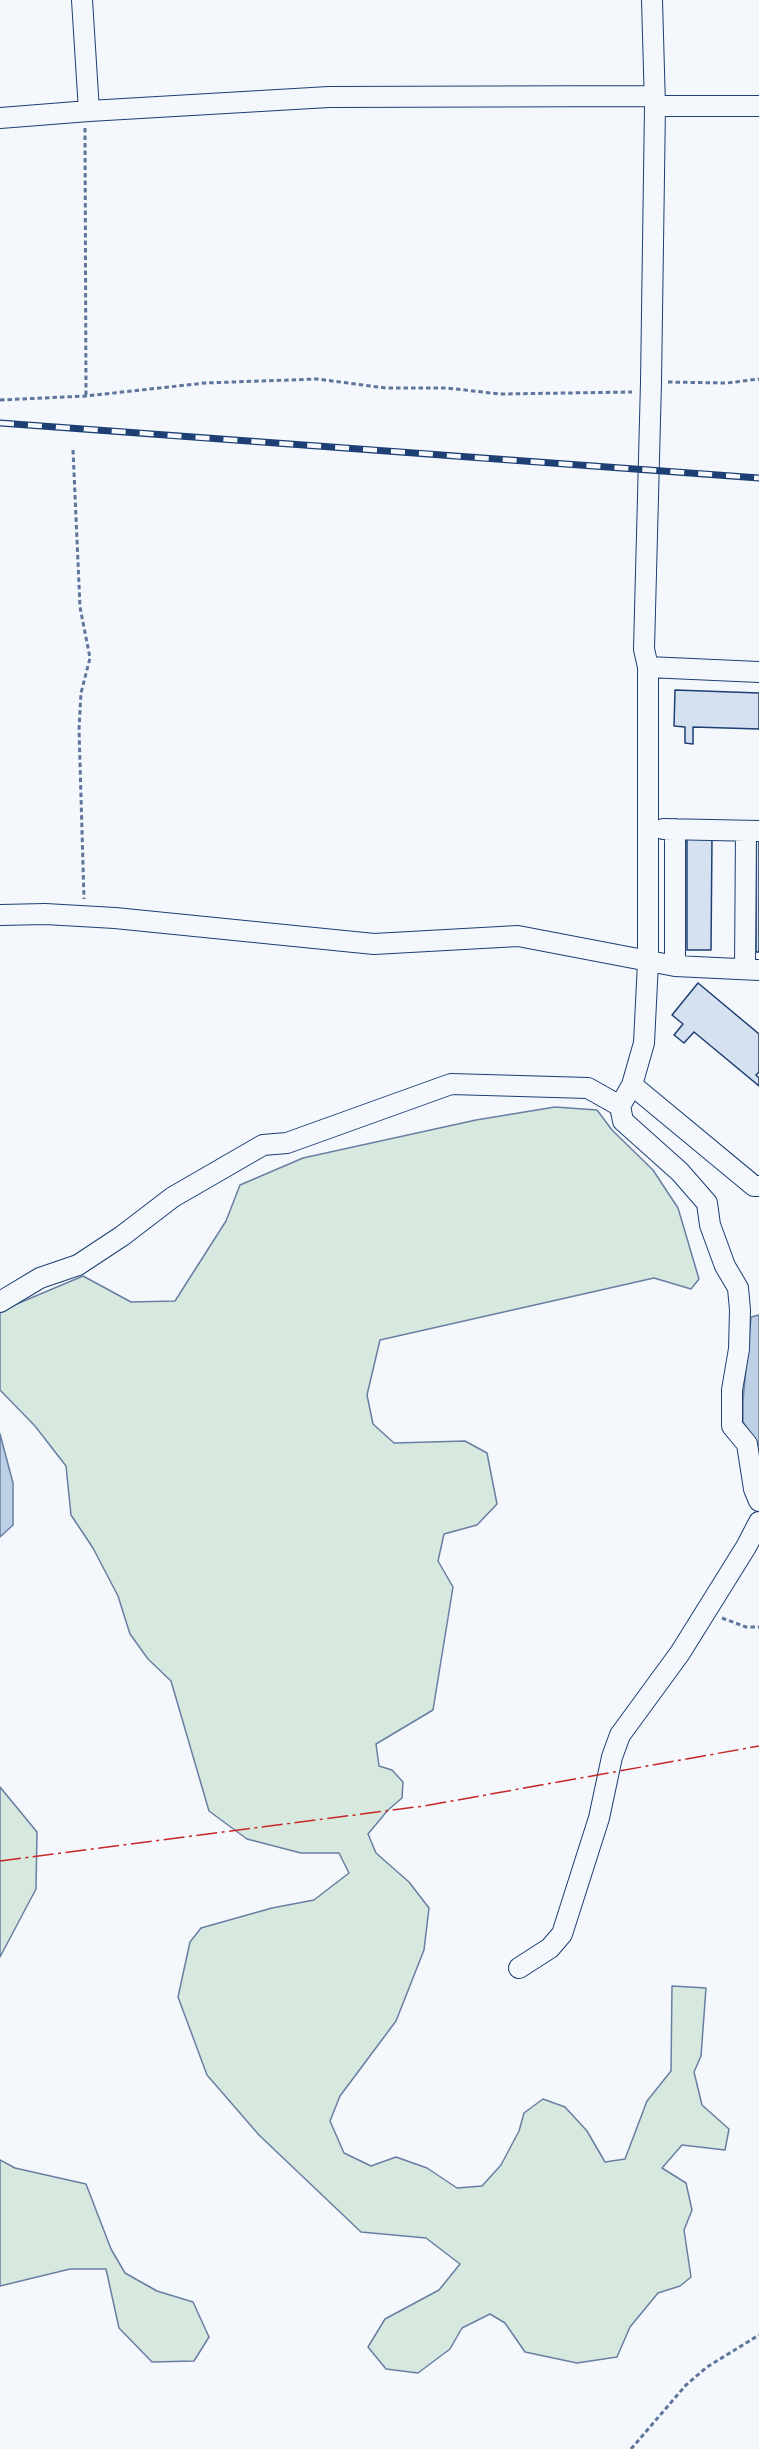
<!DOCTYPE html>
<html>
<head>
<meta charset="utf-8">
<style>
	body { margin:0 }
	canvas { display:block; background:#f4f7fb }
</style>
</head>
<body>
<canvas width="759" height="2449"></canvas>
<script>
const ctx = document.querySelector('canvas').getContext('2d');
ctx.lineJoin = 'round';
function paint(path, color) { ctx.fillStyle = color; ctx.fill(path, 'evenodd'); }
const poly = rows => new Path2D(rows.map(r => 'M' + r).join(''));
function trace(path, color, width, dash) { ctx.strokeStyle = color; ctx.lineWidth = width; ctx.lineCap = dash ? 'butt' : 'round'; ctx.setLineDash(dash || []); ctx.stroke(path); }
const green = poly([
	[555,1107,597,1110,612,1130,653,1170,678,1208,699,1279,691,1289,654,1278,380,1340,367,1395,373,1424,394,1443,465,1441,487,1453,497,1504,477,1525,444,1534,438,1561,453,1587,433,1710,376,1744,379,1766,392,1770,403,1782,402,1798,388,1810,368,1834,376,1853,409,1882,429,1908,424,1950,396,2021,340,2096,330,2121,344,2153,371,2166,396,2157,427,2168,457,2188,482,2186,501,2165,519,2131,524,2113,543,2099,565,2107,587,2131,605,2162,625,2159,647,2101,671,2071,672,1986,706,1988,701,2056,694,2072,702,2105,729,2129,725,2150,682,2145,662,2168,686,2183,692,2210,684,2230,691,2277,680,2286,658,2293,630,2327,617,2357,577,2363,525,2352,505,2323,490,2314,462,2328,450,2349,418,2373,386,2369,368,2347,385,2319,439,2290,460,2264,426,2238,361,2232,259,2135,207,2075,178,1997,190,1942,201,1928,272,1908,314,1900,349,1873,339,1853,301,1853,247,1839,209,1811,171,1681,148,1659,130,1634,118,1596,93,1548,71,1515,66,1466,35,1426,0,1390,0,1311,83,1276,131,1302,175,1301,226,1221,240,1185,303,1158,476,1120,555,1107],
	[0,1787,37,1832,36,1889,0,1957,0,1787],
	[0,2160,15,2168,86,2184,111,2249,125,2273,157,2291,193,2302,209,2337,194,2361,152,2362,119,2328,106,2269,70,2269,0,2286,0,2160]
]);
paint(green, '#d7e8df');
trace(green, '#687fa3', 1.5);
const water = poly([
	[759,1315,759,1446,743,1422,743,1400,751,1317,759,1315],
	[0,1434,13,1483,13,1525,0,1537,0,1434]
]);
paint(water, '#bed0e5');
trace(water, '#687fa3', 1.5);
const building = poly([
	[675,690,759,693,759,729,693,727,693,744,685,743,685,727,674,726,675,690],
	[687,838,712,838,711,950,687,950,687,838],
	[756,839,759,839,759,952,756,952,756,839],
	[698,983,759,1034,759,1072,756,1075,759,1078,759,1086,694,1032,684,1043,674,1035,683,1024,672,1015,698,983]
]);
paint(building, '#d5e0f0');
trace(building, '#1d3f73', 1.5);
const minor = poly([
	[652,0,655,106,651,382,644,649,648,667,648,962,644,1043,632,1085,620,1106,623,1121,680,1172,707,1203,710,1225,725,1266,738,1288,740,1310,739,1349,732,1390,732,1426,747,1444,754,1489,759,1501],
	[655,106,759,106],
	[89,111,329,97,654,96],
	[0,118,89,111,82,0],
	[648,667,759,672],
	[663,829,759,831],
	[675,829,675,966],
	[0,915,45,914,115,918,374,944,518,936,675,966,759,970],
	[745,969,746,831],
	[632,1085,754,1186,759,1186],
	[0,1302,40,1278,78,1265,122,1236,173,1197,263,1145,287,1143,451,1084,588,1088,620,1106],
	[519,1968,550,1948,562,1934,599,1818,612,1757,620,1735,680,1653,746,1547,759,1522]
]);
trace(minor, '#1d3f73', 22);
trace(poly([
	[85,128,86,396],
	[668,382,727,383,759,379],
	[0,400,86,396,205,383,317,379,386,388,447,388,500,394,632,392],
	[73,450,80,607,90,658,81,693,79,729,84,899],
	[722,1618,746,1627,759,1627],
	[631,2449,686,2385,707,2367,759,2335]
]), '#5e769c', 3, [4.5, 3]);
trace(minor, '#f4f7fb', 20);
const rail = poly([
	[0,423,759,478]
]);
trace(rail, '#1d3f73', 7);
trace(rail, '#f4f7fb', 4.5, [14]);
trace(poly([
	[0,1861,424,1806,759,1746]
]), '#c62828', 1.5, [21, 4.5, 3, 4.5]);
</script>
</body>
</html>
